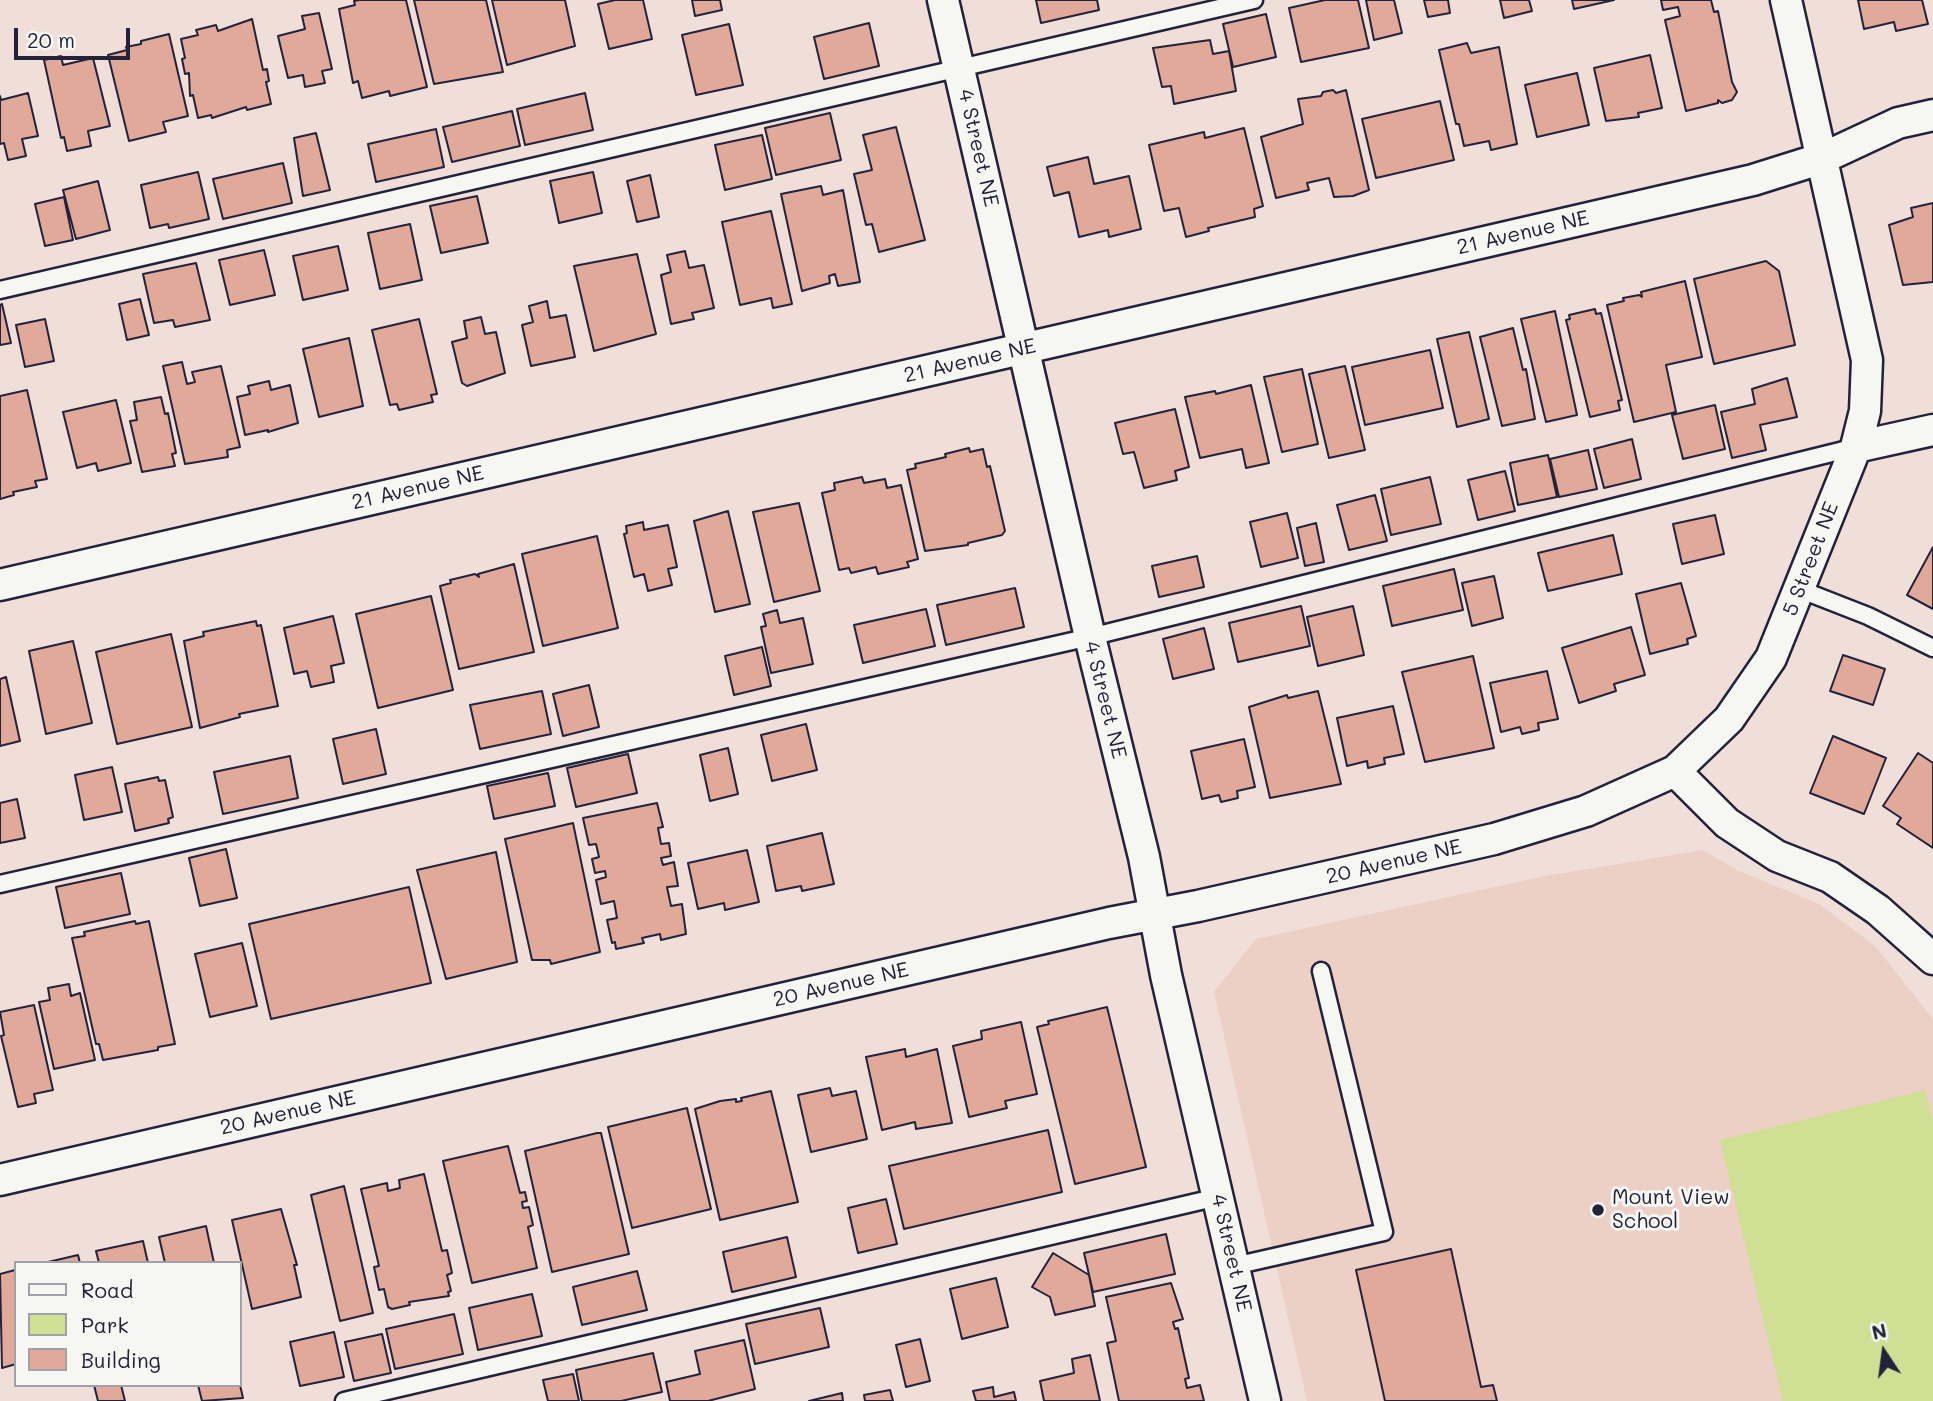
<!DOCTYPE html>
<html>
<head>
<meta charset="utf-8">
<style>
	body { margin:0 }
	#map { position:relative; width:1933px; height:1401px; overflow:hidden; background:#f0dfd8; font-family:Mali,sans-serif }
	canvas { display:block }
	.legend { position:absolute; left:14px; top:1261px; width:228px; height:126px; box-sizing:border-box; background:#f6f6f2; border:2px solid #a1a1a9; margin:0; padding:9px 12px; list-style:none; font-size:21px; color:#22223b }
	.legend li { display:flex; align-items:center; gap:14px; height:35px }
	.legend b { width:35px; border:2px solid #a1a1a9 }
	.north { position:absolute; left:1849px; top:1317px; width:70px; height:70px; -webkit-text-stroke:5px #f6f6f2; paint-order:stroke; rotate:347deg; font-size:19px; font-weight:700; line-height:28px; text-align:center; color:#22223b }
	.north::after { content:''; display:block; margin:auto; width:24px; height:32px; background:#22223b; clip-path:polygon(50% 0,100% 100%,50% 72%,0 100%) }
	.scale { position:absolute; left:14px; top:28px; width:116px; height:32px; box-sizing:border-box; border:4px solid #22223b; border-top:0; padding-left:9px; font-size:21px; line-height:24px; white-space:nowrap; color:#22223b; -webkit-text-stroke:5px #f6f6f2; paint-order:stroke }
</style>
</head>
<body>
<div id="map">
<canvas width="1933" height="1401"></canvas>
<ul class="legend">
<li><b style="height:9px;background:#f6f6f2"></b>Road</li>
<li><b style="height:19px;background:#cfe094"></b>Park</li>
<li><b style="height:19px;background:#e1a99a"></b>Building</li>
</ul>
<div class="north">N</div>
<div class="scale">20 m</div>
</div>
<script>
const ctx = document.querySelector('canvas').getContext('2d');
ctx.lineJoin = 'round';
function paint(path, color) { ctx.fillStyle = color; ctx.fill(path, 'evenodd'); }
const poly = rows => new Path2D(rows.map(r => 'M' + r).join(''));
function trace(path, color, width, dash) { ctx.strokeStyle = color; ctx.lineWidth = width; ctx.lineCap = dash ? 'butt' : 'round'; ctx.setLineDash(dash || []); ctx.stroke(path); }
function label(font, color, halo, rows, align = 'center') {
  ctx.font = font + ' Mali,sans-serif'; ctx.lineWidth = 6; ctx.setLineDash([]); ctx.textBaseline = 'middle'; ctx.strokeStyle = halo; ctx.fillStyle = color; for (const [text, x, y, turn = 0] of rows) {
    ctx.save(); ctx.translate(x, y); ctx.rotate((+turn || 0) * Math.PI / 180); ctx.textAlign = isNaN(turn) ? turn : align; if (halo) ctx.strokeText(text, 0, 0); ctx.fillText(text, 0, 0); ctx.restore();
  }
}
paint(poly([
	[1703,850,1739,871,1819,904,1875,946,1933,1019,1933,1401,1307,1401,1214,992,1256,939,1545,876]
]), '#eccfc5');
paint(poly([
	[1925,1090,1933,1121,1933,1401,1783,1401,1720,1140]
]), '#cfe094');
const building = poly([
	[406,0,427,87,390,96,389,91,362,98,358,81,353,83,339,9,355,5,354,1,359,0,406,0],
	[414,0,486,0,503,72,434,84,414,0],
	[492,0,565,0,575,46,507,65,492,0],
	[615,0,643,0,652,39,609,49,598,4,615,0],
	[692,0,720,0,722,10,695,16,692,0],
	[1036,0,1097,0,1099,10,1041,23,1036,0],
	[1325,0,1358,0,1369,48,1301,62,1289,8,1325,0],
	[1366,0,1394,0,1402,33,1374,40,1366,0],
	[1424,0,1448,0,1450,13,1428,17,1424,0],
	[1500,0,1529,0,1532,11,1504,18,1500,0],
	[1572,0,1614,0,1574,9,1572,0],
	[1661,0,1711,0,1714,12,1718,11,1732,82,1737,92,1732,100,1722,103,1718,100,1718,103,1686,111,1665,20,1680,16,1678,7,1663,10,1661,0],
	[1858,0,1922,0,1928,24,1896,31,1894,22,1864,29,1858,0],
	[319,13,332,69,322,71,325,83,305,87,303,75,288,78,278,36,305,29,302,16,319,13],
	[1266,14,1276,57,1233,67,1223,24,1266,14],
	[252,19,263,70,267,69,269,81,266,82,271,104,247,110,246,107,212,118,211,115,198,118,193,95,190,96,189,73,185,74,182,59,185,58,181,39,198,35,196,30,216,25,218,31,252,19],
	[869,23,879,66,824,79,814,37,869,23],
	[729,24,743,85,696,95,682,35,729,24],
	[169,34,188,116,163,122,166,132,129,141,108,55,127,50,126,47,141,44,141,41,169,34],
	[1210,40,1213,54,1229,51,1236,91,1174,104,1171,86,1162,87,1153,48,1210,40],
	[1467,43,1471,53,1499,47,1517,144,1491,150,1489,141,1464,146,1459,124,1456,124,1439,50,1467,43],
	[1650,55,1662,108,1638,113,1639,117,1606,121,1594,68,1650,55],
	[61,56,63,65,93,58,110,126,88,131,91,146,67,151,64,137,61,138,44,60,61,56],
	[1577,73,1589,125,1537,137,1525,85,1577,73],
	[1333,90,1336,93,1346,90,1369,190,1353,196,1334,197,1329,178,1307,183,1309,190,1276,198,1261,137,1303,124,1298,99,1321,96,1323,92,1333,90],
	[28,93,38,136,22,139,26,156,8,160,4,143,0,144,0,96,1,100,28,93],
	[585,93,593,130,525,145,517,109,585,93],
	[1440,101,1454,160,1376,178,1362,119,1440,101],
	[512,111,520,146,452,162,443,127,512,111],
	[830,113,841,160,776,175,765,128,830,113],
	[896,127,925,240,879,252,872,224,866,225,854,174,872,170,863,135,896,127],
	[1244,128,1263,206,1254,209,1255,217,1208,228,1209,231,1186,237,1179,208,1164,211,1149,145,1204,132,1205,138,1244,128],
	[436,129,444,167,376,182,368,144,436,129],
	[316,133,330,190,303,196,294,138,316,133],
	[762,135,772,179,725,190,715,145,762,135],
	[1088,157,1094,184,1129,176,1141,229,1109,237,1108,230,1079,237,1069,192,1054,196,1047,167,1088,157],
	[283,163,292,203,223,219,213,179,283,163],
	[198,172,209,219,169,228,168,224,150,228,141,185,198,172],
	[593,172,602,213,559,223,550,181,593,172],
	[650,175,659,217,637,222,627,181,650,175],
	[98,181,110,230,76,239,63,190,98,181],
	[821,186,823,195,843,190,860,282,838,286,835,274,829,276,830,283,802,291,781,194,821,186],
	[477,196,488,243,441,253,430,206,477,196],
	[64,197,73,240,45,246,35,204,64,197],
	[1933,203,1933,282,1903,285,1889,225,1913,217,1911,208,1933,203],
	[771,211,792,304,773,308,771,298,740,305,722,222,771,211],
	[410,224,422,280,380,289,368,233,410,224],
	[338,246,348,290,303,300,293,256,338,246],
	[264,250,275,295,230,305,219,260,264,250],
	[685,251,689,268,704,265,714,308,692,313,694,319,671,324,661,275,671,272,667,255,685,251],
	[637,254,656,334,594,351,574,266,637,254],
	[1766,261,1779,271,1795,345,1714,364,1694,279,1766,261],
	[196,263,210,320,175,327,173,320,154,323,143,274,196,263],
	[1685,281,1702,357,1666,365,1676,412,1634,422,1607,305,1624,301,1623,298,1639,295,1642,297,1641,292,1685,281],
	[140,299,149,335,127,340,119,304,140,299],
	[547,301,550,318,566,315,575,357,531,366,522,325,533,322,529,306,547,301],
	[2,304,11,343,0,345,0,305,2,304],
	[1595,309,1596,314,1601,313,1622,400,1618,401,1620,410,1590,417,1566,320,1570,319,1569,315,1595,309],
	[1555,311,1577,415,1546,422,1521,319,1555,311],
	[481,317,485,334,496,332,505,373,467,386,462,383,452,342,467,338,464,321,481,317],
	[45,319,54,361,25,367,16,325,45,319],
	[419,319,437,394,431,395,433,402,399,410,397,404,390,405,372,330,419,319],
	[1513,328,1523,370,1526,369,1535,419,1502,426,1480,337,1513,328],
	[1469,332,1489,419,1457,427,1437,339,1469,332],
	[349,338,363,406,319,417,303,349,349,338],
	[1430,350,1443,408,1365,425,1352,367,1430,350],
	[182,362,187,384,195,382,192,372,221,366,240,447,227,450,228,457,185,464,163,366,182,362],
	[1345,366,1365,450,1329,458,1309,374,1345,366],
	[1302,369,1318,444,1282,452,1264,377,1302,369],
	[1787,378,1797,417,1760,425,1766,450,1732,458,1721,412,1755,404,1752,389,1787,378],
	[269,381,271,390,290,385,298,423,268,432,268,430,245,435,237,397,250,394,248,386,269,381],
	[1251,385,1269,463,1246,468,1242,449,1200,458,1185,397,1215,391,1216,394,1251,385],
	[27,390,47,479,35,481,37,487,13,492,14,495,0,499,0,396,27,390],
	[161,397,165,414,168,413,176,453,172,454,175,466,142,472,130,421,137,420,134,402,161,397],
	[116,400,131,463,98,471,96,463,77,468,63,412,116,400],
	[1715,405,1725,449,1683,459,1672,415,1715,405],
	[1175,409,1189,467,1175,471,1177,480,1144,488,1134,452,1123,454,1115,423,1175,409],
	[1632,439,1641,479,1604,488,1594,449,1632,439],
	[969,448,970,452,983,449,987,467,990,466,1005,531,1002,535,968,543,968,545,925,551,907,470,916,468,915,464,946,457,945,454,969,448],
	[1588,450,1597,489,1559,497,1550,459,1588,450],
	[1548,455,1557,497,1518,505,1510,463,1548,455],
	[1505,471,1515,511,1478,520,1468,480,1505,471],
	[862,477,864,483,885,479,887,488,901,485,918,559,907,562,909,567,878,574,876,567,851,573,849,568,839,570,822,493,835,490,834,483,862,477],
	[1430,477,1441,524,1391,535,1381,489,1430,477],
	[1375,495,1387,541,1349,550,1337,505,1375,495],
	[799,503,820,591,774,602,753,512,799,503],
	[728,511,750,604,715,612,694,521,728,511],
	[1287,513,1298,558,1261,567,1250,522,1287,513],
	[1715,515,1724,554,1682,564,1673,524,1715,515],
	[643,522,644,530,668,525,677,567,668,569,672,585,648,591,644,574,634,577,624,534,627,533,626,526,643,522],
	[1316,523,1324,562,1305,566,1297,528,1316,523],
	[1613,535,1622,574,1548,591,1538,553,1613,535],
	[597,536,618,628,543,646,522,554,597,536],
	[1933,547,1933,609,1907,595,1933,547],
	[1197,556,1204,587,1159,597,1152,566,1197,556],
	[514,564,534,652,459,669,440,586,451,583,450,580,475,574,479,577,478,574,514,564],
	[1454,569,1463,610,1392,626,1383,586,1454,569],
	[1494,576,1503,618,1472,626,1462,583,1494,576],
	[1681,583,1696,636,1687,639,1688,644,1650,654,1636,594,1681,583],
	[1015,588,1024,627,946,645,937,605,1015,588],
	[431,596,453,690,378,708,356,614,431,596],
	[1301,606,1310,646,1238,662,1229,623,1301,606],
	[1353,606,1364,655,1318,666,1307,617,1353,606],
	[926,609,935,646,863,663,854,625,926,609],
	[777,610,780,623,803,618,813,664,771,673,761,627,766,626,763,614,777,610],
	[333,616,344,663,331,666,334,682,311,687,307,671,294,674,284,628,333,616],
	[256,621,257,626,261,625,278,706,239,714,240,717,200,728,184,641,204,636,203,632,256,621],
	[1631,627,1645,675,1614,684,1616,691,1579,703,1562,648,1631,627],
	[1204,628,1214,669,1173,679,1163,639,1204,628],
	[171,634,192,727,117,744,96,652,171,634],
	[73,641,92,723,46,734,29,651,73,641],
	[762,647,771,686,734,695,725,656,762,647],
	[1843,655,1885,669,1873,705,1830,691,1843,655],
	[1473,656,1494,748,1425,762,1402,672,1473,656],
	[1547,671,1558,719,1538,723,1539,730,1522,734,1520,727,1501,732,1490,683,1547,671],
	[6,677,20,741,0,746,0,679,6,677],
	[589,685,599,727,563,736,553,694,589,685],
	[542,691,551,734,480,749,470,705,542,691],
	[1318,691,1341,784,1270,798,1249,707,1287,695,1288,698,1318,691],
	[1393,706,1404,754,1384,758,1385,764,1368,768,1367,761,1347,766,1337,718,1393,706],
	[806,724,817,770,772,781,761,735,806,724],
	[376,729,386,774,343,784,333,739,376,729],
	[1833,736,1886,758,1864,814,1810,793,1833,736],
	[1244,739,1255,787,1237,791,1238,798,1221,802,1219,795,1202,799,1191,751,1244,739],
	[728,748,738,794,710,801,700,755,728,748],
	[1918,753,1933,763,1933,848,1897,824,1901,818,1883,806,1918,753],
	[628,754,637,793,576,807,567,768,628,754],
	[290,756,298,798,223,814,214,772,290,756],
	[112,767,122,812,84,820,75,775,112,767],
	[548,773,555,806,494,819,487,786,548,773],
	[158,777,159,781,165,780,173,817,168,819,169,823,135,831,125,784,158,777],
	[17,799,25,838,0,843,0,803,17,799],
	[657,803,663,827,658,828,661,844,669,843,671,856,661,858,663,865,674,862,678,886,667,887,671,906,682,904,686,934,661,940,660,934,642,938,644,943,616,949,615,942,612,943,607,920,617,918,614,901,601,904,596,880,606,877,605,871,595,873,592,859,599,857,596,844,589,845,583,818,657,803],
	[573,823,600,952,551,964,550,960,532,960,505,839,573,823],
	[822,833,834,884,802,891,801,886,776,891,767,846,822,833],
	[226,849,237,898,200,906,189,858,226,849],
	[747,850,759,902,725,910,724,903,698,909,688,863,747,850],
	[496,852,517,962,446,979,417,870,496,852],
	[121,873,130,914,65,928,56,887,121,873],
	[409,887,431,983,271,1019,249,924,409,887],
	[135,921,136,924,149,921,175,1044,158,1047,158,1050,103,1060,99,1044,96,1044,72,938,85,936,84,932,135,921],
	[242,943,257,1006,210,1017,195,954,242,943],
	[69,984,71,996,80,993,95,1060,54,1069,39,1002,50,1000,48,988,69,984],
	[34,1005,53,1090,34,1094,36,1103,18,1107,1,1036,4,1035,0,1012,34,1005],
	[1107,1007,1146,1167,1075,1184,1037,1027,1049,1024,1048,1021,1107,1007],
	[1021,1022,1037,1094,1005,1101,1007,1108,969,1117,953,1046,982,1039,981,1031,1021,1022],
	[905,1049,906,1057,937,1049,952,1123,916,1129,915,1122,882,1130,866,1057,905,1049],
	[830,1088,832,1096,856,1091,867,1139,811,1152,798,1095,830,1088],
	[771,1091,798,1202,720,1220,695,1109,720,1101,736,1099,736,1102,742,1101,741,1098,771,1091],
	[687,1108,711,1209,632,1228,608,1127,687,1108],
	[1048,1130,1062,1192,904,1229,889,1166,1048,1130],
	[597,1133,601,1133,629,1254,552,1272,525,1151,597,1133],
	[508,1146,520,1193,525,1192,527,1201,522,1202,523,1208,529,1207,533,1225,528,1227,537,1268,472,1283,443,1161,508,1146],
	[424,1174,442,1251,447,1250,452,1273,447,1275,451,1291,448,1292,449,1296,409,1302,410,1305,392,1309,388,1307,384,1289,379,1290,374,1267,379,1266,361,1189,387,1183,388,1191,400,1188,399,1180,424,1174],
	[344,1186,373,1313,340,1321,311,1195,344,1186],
	[886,1199,897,1244,858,1253,848,1208,886,1199],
	[281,1209,297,1265,294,1265,301,1297,252,1309,232,1220,281,1209],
	[206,1226,214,1263,165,1263,159,1237,206,1226],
	[1166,1234,1175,1274,1093,1292,1084,1253,1166,1234],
	[787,1237,796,1277,732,1292,723,1252,787,1237],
	[143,1241,148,1263,99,1263,96,1251,143,1241],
	[1451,1249,1481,1387,1493,1385,1497,1401,1385,1401,1356,1270,1451,1249],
	[1053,1253,1089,1275,1095,1306,1055,1315,1050,1297,1032,1287,1053,1253],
	[78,1255,80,1263,44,1263,78,1255],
	[15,1270,16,1364,2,1368,0,1274,15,1270],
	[637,1271,647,1310,582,1325,573,1287,637,1271],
	[996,1278,1008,1327,962,1339,950,1289,996,1278],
	[1171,1283,1183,1319,1173,1322,1175,1329,1178,1328,1189,1378,1185,1379,1187,1388,1200,1385,1204,1401,1119,1401,1107,1343,1116,1341,1106,1297,1171,1283],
	[532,1294,542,1336,478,1350,469,1308,532,1294],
	[820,1308,829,1347,755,1364,746,1324,820,1308],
	[454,1314,463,1354,395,1369,386,1329,454,1314],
	[334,1332,344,1377,300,1386,290,1342,334,1332],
	[382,1334,391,1373,354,1381,345,1342,382,1334],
	[920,1339,930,1381,906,1387,896,1345,920,1339],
	[744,1340,755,1389,708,1401,670,1401,666,1382,700,1374,695,1351,744,1340],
	[653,1353,662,1392,621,1401,582,1401,576,1370,653,1353],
	[1090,1355,1100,1401,1044,1401,1040,1381,1074,1373,1072,1359,1090,1355],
	[573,1374,579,1401,548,1401,543,1380,573,1374],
	[94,1385,121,1385,125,1401,98,1401,94,1385],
	[198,1385,240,1385,243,1398,202,1401,198,1385],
	[993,1387,994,1397,1014,1392,1016,1401,976,1401,973,1391,993,1387],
	[890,1390,893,1401,865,1401,864,1395,890,1390],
	[842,1393,843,1401,809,1401,842,1393]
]);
paint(building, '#e1a99a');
trace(building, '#22223b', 2);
const service = poly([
	[0,290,1254,0],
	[1799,589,1868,616,1933,648],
	[0,884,1090,637,1856,447],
	[1234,1266,1384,1232,1321,971],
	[344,1401,1218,1197]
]);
const minor = poly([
	[943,0,1090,637,1144,857,1166,975,1265,1401],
	[1856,447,1933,430],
	[0,585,1753,180,1823,158,1898,123,1933,115],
	[1675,771,1727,823,1777,856,1830,877,1878,910,1933,959],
	[0,1180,1109,923,1198,906,1494,839,1586,811,1675,771,1729,719,1771,658,1856,447,1865,411,1867,360,1786,0]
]);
trace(service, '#22223b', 21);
trace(minor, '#22223b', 35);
trace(service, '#f6f6f2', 16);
trace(minor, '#f6f6f2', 30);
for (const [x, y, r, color] of [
	[1598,1210,7,"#22223b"]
]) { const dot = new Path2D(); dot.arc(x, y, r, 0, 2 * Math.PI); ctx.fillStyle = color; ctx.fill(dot); trace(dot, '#f6f6f2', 2.5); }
label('21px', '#22223b', '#f6f6f2', [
	["4 Street NE",978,148,77],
	["21 Avenue NE",1523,233,-13],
	["21 Avenue NE",970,361,-13],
	["21 Avenue NE",418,488,-13],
	["5 Street NE",1811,559,-69],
	["4 Street NE",1105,700,76],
	["20 Avenue NE",1394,862,-13],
	["20 Avenue NE",841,985,-13],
	["20 Avenue NE",288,1113,-13],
	["4 Street NE",1231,1253,77]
]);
label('21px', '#22223b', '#f6f6f2', [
	["Mount View",1612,1198],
	["School",1612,1222]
], 'left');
</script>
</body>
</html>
